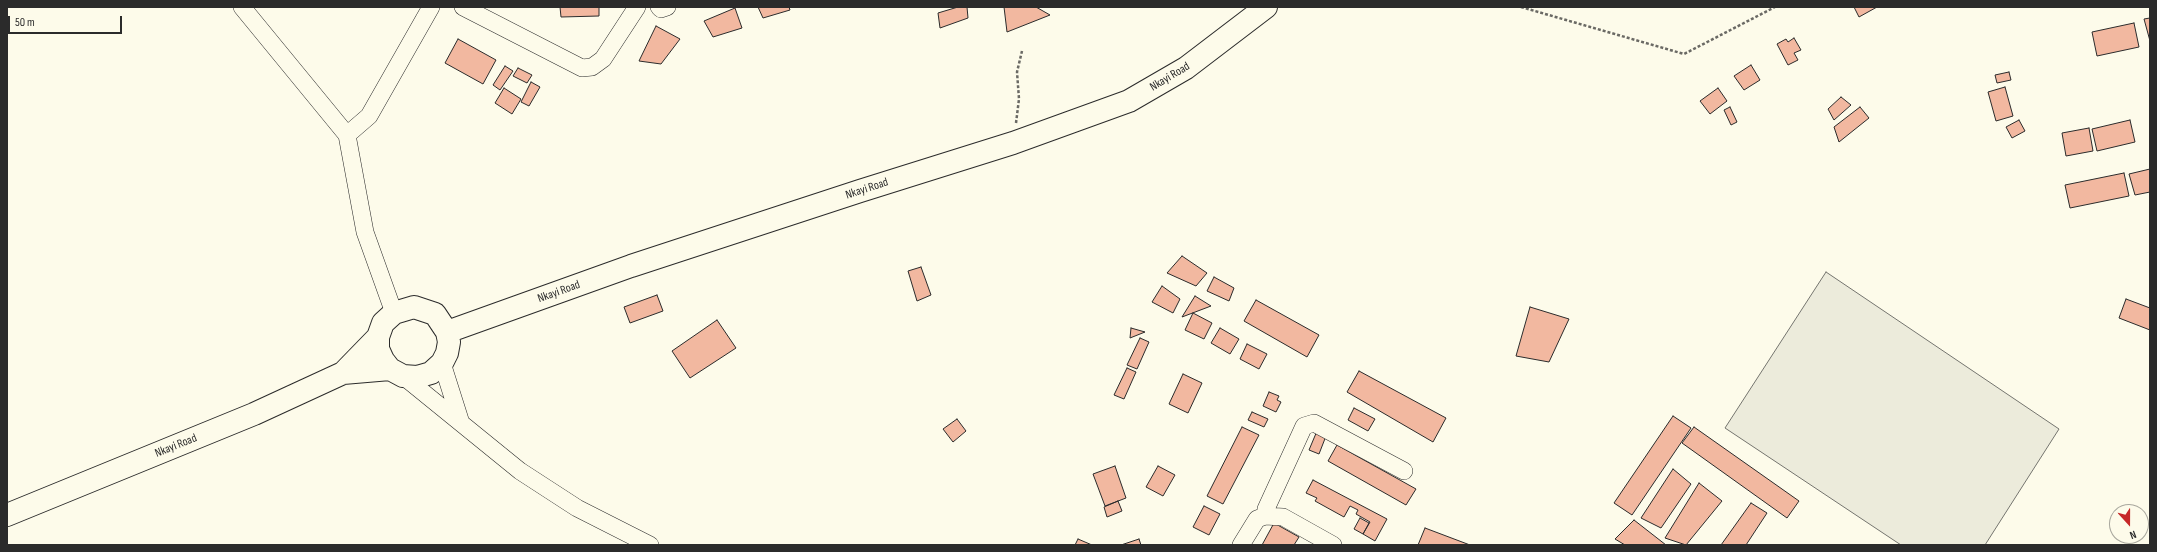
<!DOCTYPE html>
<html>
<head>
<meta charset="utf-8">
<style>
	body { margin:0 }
	#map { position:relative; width:2157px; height:552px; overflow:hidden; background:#fdfbea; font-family:"Sofia Sans Condensed",sans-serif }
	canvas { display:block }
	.frame { position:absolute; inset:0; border:8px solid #2b2b2b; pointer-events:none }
	.north { position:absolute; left:2109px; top:504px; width:40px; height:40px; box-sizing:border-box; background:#fdfbea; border:1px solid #a9a89e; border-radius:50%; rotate:159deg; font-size:11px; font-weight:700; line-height:16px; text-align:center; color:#2b2b2b }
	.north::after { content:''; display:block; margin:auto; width:14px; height:18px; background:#c62828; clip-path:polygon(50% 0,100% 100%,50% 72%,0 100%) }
	.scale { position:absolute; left:8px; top:16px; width:114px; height:18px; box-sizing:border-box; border:2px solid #2b2b2b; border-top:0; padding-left:5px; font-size:12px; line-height:14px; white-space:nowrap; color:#2b2b2b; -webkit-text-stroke:3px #fdfbea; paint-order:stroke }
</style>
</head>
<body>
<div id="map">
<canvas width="2157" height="552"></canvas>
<div class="frame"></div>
<div class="north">N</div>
<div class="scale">50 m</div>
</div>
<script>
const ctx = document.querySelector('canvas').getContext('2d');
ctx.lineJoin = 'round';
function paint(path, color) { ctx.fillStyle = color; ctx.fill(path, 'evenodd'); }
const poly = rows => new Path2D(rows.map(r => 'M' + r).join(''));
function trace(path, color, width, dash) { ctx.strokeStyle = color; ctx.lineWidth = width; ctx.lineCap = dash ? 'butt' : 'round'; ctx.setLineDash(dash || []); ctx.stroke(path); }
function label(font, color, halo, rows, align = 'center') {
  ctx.font = font + ' "Sofia Sans Condensed",sans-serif'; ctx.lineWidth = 3; ctx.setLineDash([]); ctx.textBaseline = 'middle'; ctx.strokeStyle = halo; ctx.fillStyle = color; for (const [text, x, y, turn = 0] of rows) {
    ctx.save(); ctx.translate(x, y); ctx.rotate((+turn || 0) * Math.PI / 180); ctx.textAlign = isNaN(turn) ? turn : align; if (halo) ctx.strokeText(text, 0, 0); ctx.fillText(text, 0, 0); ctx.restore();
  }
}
const green = poly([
	[1826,272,2059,429,1985,545,1901,545,1725,428,1826,272]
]);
paint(green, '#ecebdb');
trace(green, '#74746e', 1);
const building = poly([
	[560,7,599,7,599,16,561,17,560,7],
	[758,7,789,7,790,10,763,18,758,7],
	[958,7,967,7,968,18,940,28,938,13,958,7],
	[1004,7,1036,7,1050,15,1007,32,1004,7],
	[1854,7,1877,7,1859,17,1854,7],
	[735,8,742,28,713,37,704,21,735,8],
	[2150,18,2150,41,2144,19,2150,18],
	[2134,23,2139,47,2097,56,2092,32,2134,23],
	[656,26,680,39,661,64,639,61,656,26],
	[1794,38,1801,50,1794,53,1798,60,1788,65,1777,44,1786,39,1788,42,1794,38],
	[458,39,496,60,483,84,445,63,458,39],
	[1751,65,1760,80,1744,90,1734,76,1751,65],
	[505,66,513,71,500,90,493,85,505,66],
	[518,68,532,75,527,83,513,76,518,68],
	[2009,72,2011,80,1997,83,1995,75,2009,72],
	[531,82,540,87,529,106,521,102,531,82],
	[2005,87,2013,116,1996,121,1988,92,2005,87],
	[504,88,521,99,512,114,495,103,504,88],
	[1718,88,1727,101,1710,114,1700,101,1718,88],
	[1841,97,1851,105,1834,120,1828,109,1841,97],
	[1730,107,1737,122,1731,125,1724,110,1730,107],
	[1860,107,1869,118,1839,142,1834,127,1860,107],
	[2019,120,2025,131,2012,138,2006,127,2019,120],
	[2130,120,2135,142,2097,151,2092,129,2130,120],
	[2089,128,2093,151,2066,156,2062,133,2089,128],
	[2150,169,2150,192,2135,195,2129,174,2150,169],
	[2124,173,2129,196,2070,208,2065,185,2124,173],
	[1182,256,1207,273,1196,286,1167,273,1182,256],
	[921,267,931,295,917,301,908,271,921,267],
	[1214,277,1234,288,1229,301,1207,291,1214,277],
	[1162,286,1180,299,1173,313,1152,302,1162,286],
	[657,295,663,311,630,323,624,307,657,295],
	[1195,296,1211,306,1182,317,1195,296],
	[2126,299,2150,308,2150,330,2119,318,2126,299],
	[1256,300,1319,335,1307,357,1244,321,1256,300],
	[1530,307,1569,319,1549,362,1516,356,1530,307],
	[1193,313,1212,323,1204,339,1185,330,1193,313],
	[717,320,736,348,690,378,672,351,717,320],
	[1131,328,1145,332,1130,338,1131,328],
	[1220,328,1239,339,1230,354,1211,343,1220,328],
	[1140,338,1149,342,1137,369,1127,365,1140,338],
	[1247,344,1267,354,1259,369,1240,359,1247,344],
	[1127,368,1136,372,1124,399,1114,395,1127,368],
	[1359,371,1446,418,1433,442,1347,392,1359,371],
	[1183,374,1202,383,1188,413,1169,404,1183,374],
	[1269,392,1279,396,1277,400,1281,402,1276,412,1263,406,1269,392],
	[1354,408,1375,419,1368,431,1348,420,1354,408],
	[1252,412,1268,419,1264,427,1248,420,1252,412],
	[1673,416,1691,428,1632,515,1614,503,1673,416],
	[957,419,966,431,953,442,943,429,957,419],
	[1242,427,1259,435,1223,504,1207,496,1242,427],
	[1694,427,1799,501,1787,518,1682,443,1694,427],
	[1317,431,1326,436,1319,454,1309,450,1317,431],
	[1337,445,1416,489,1406,505,1328,461,1337,445],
	[1115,466,1126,498,1105,506,1093,474,1115,466],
	[1158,466,1175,475,1163,496,1146,487,1158,466],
	[1673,469,1691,484,1661,528,1641,518,1673,469],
	[1313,480,1387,519,1375,541,1363,534,1370,522,1356,514,1358,510,1350,506,1344,517,1315,501,1317,498,1306,493,1313,480],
	[1699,483,1722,501,1686,545,1665,538,1699,483],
	[1118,501,1122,511,1107,517,1104,507,1118,501],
	[1751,503,1767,513,1746,545,1721,545,1751,503],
	[1204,506,1220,514,1209,535,1193,527,1204,506],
	[1360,518,1369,523,1363,534,1354,529,1360,518],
	[1634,520,1666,545,1625,545,1615,539,1634,520],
	[1274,523,1299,537,1294,545,1262,545,1274,523],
	[1425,528,1470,545,1418,545,1425,528],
	[1078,539,1092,545,1075,545,1078,539],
	[1139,539,1141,545,1121,545,1139,539]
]);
paint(building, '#f2b8a0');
trace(building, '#2b2b2b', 1);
const minor = poly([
	[242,7,347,135,365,232,394,313],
	[463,7,582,68,592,67,603,59,637,7],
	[659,7,661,9,667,7],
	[347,135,369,116,431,7],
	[442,363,461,423],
	[403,376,520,471,577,508,650,545],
	[1265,516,1266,509,1304,426,1314,423,1404,471],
	[1241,545,1257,519,1265,516,1283,517,1333,545]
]);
const major = poly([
	[447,332,631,266,860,191,1013,143,1129,101,1186,68,1266,7],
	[343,373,378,337],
	[7,515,254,414,343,373,390,369,403,376,417,377,431,373,442,363,447,353,449,342,447,332,435,314,414,307,394,313,383,323,378,337,378,349,383,360,390,369]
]);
trace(minor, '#2b2b2b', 18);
trace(major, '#2b2b2b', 24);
trace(poly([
	[1521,7,1684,54,1775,7],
	[1016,123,1019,99,1017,72,1022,51]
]), '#6a6964', 2.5, [3, 2]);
trace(minor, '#fdfbea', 17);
trace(major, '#fdfbea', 22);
label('12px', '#2b2b2b', '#fdfbea', [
	["Nkayi Road",1170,77,-31],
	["Nkayi Road",867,189,-18],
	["Nkayi Road",559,292,-20],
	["Nkayi Road",176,446,-22]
]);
</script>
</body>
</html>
